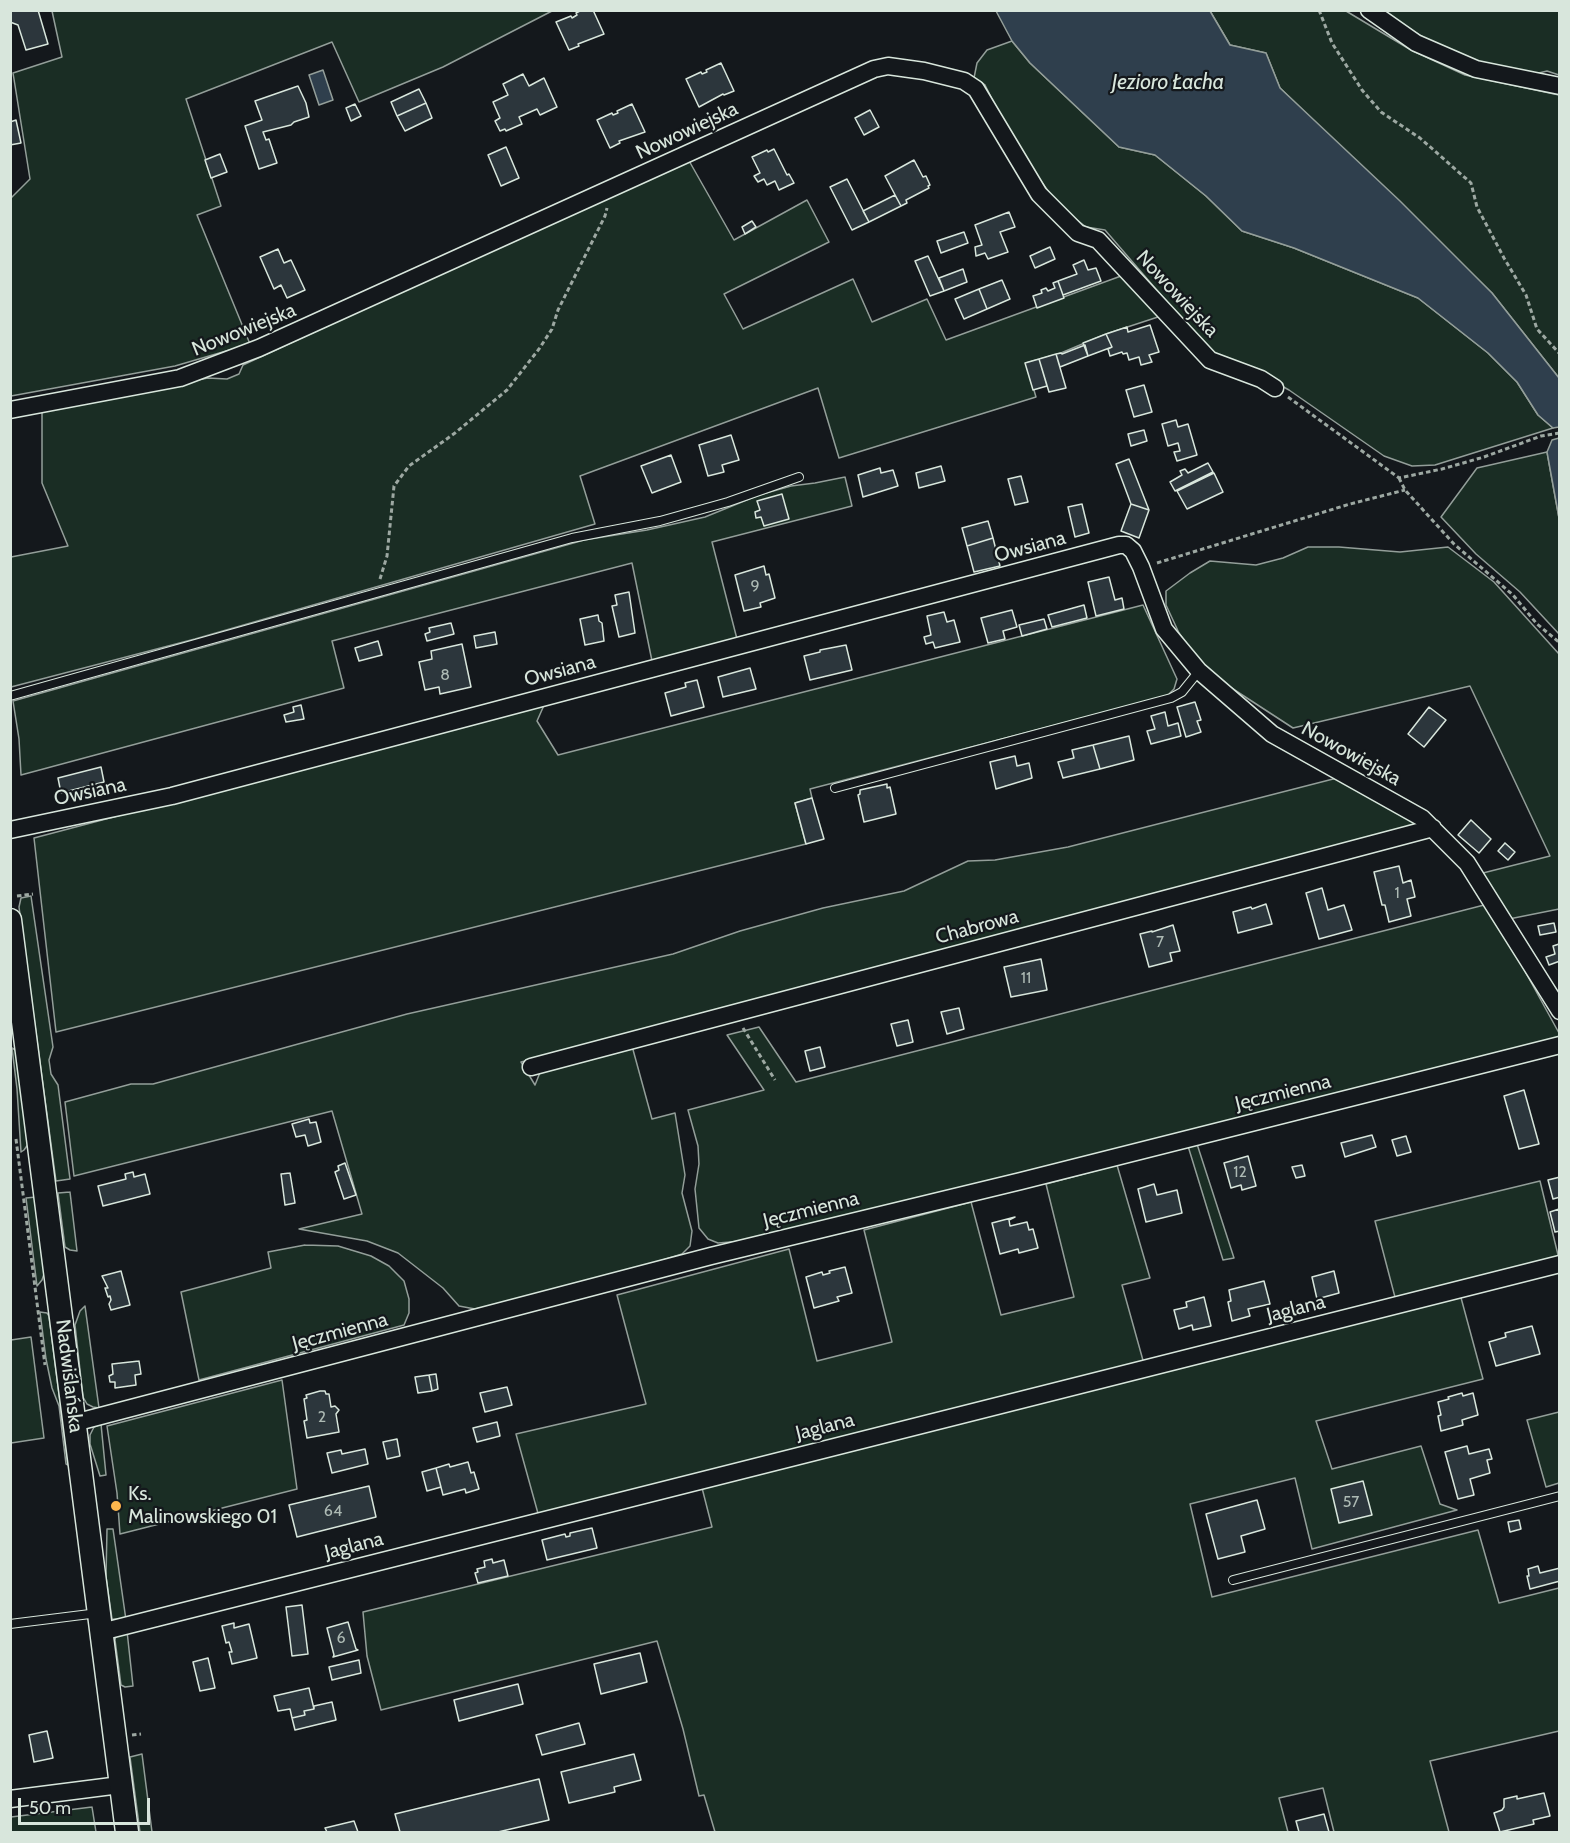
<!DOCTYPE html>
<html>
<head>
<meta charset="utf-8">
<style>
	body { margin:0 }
	#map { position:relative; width:1570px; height:1843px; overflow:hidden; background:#14181c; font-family:Cabin,sans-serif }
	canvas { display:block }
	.frame { position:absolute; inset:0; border:12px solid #d8e6dc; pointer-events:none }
	.scale { position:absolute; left:18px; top:1798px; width:132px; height:27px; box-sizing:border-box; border:3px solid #d8e6dc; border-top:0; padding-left:8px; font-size:18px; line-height:21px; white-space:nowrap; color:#d8e6dc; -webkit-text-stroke:4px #14181c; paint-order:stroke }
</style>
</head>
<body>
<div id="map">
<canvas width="1570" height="1843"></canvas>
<div class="frame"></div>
<div class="scale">50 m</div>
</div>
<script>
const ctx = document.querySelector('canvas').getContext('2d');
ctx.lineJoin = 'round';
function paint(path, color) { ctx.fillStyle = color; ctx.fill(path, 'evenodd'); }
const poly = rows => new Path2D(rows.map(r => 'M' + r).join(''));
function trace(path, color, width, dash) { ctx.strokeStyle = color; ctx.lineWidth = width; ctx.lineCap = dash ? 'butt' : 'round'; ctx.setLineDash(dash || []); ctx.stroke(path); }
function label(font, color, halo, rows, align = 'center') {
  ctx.font = font + ' Cabin,sans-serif'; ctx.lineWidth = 4.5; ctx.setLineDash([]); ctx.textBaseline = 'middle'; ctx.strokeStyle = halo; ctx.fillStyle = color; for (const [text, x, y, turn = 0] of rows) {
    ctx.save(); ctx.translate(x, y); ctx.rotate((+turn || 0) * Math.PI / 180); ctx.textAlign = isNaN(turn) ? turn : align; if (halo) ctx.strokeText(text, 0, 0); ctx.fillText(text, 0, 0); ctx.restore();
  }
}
const green = poly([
	[52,11,552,11,443,67,359,102,332,42,186,99,221,206,197,215,250,344,175,366,11,396,11,198,30,179,13,73,62,57,52,11],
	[1210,11,1346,11,1411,50,1465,75,1559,95,1559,378,1492,293,1280,88,1266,53,1230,45,1210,11],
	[1380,11,1559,11,1559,75,1547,71,1531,75,1482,65,1431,42,1380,11],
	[1012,41,1030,63,1119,147,1155,155,1206,196,1242,231,1294,248,1418,298,1488,353,1517,382,1538,415,1553,428,1435,465,1412,466,1384,456,1289,390,1240,363,1211,353,1105,230,1086,227,1059,206,1016,147,985,85,974,78,977,63,987,50,1012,41],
	[688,159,734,240,807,200,829,242,724,294,743,329,853,279,872,322,927,299,946,340,1121,276,1161,316,1106,334,1061,353,1026,363,1036,397,839,458,818,388,580,476,595,524,195,639,11,687,11,557,68,546,42,483,42,408,208,378,227,379,239,374,243,365,688,159],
	[1547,452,1559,518,1559,634,1520,592,1476,554,1441,517,1477,468,1547,452],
	[845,477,852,506,712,542,737,639,652,661,632,563,332,641,344,688,21,775,19,739,13,701,584,540,647,530,705,517,759,495,791,486,815,483,845,477],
	[1308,547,1339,547,1400,552,1448,547,1494,582,1559,654,1559,909,1509,919,1483,873,1550,856,1470,686,1293,728,1207,672,1179,633,1166,605,1166,591,1190,573,1210,561,1256,565,1283,558,1308,547],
	[1143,605,1177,679,1174,689,1167,696,810,789,812,798,795,803,806,844,56,1032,34,838,545,703,537,721,558,755,1143,605],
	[1337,778,1423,826,521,1062,535,1085,541,1070,632,1046,652,1119,675,1113,685,1175,682,1193,692,1231,690,1246,682,1254,554,1294,475,1309,459,1306,443,1288,398,1253,367,1241,299,1229,362,1214,332,1111,74,1176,65,1102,131,1084,153,1084,407,1014,673,954,740,931,823,908,904,891,968,861,995,860,1068,847,1337,778],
	[31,896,53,1047,49,1060,51,1074,58,1085,70,1179,56,1181,19,907,21,898,31,896],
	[1488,904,1559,1033,1559,1038,1308,1102,743,1241,718,1243,708,1239,699,1228,695,1189,699,1164,698,1146,688,1110,764,1090,727,1035,759,1027,796,1082,1488,904],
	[12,1048,17,1051,29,1143,24,1150,21,1152,17,1089,12,1048],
	[1197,1144,1234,1258,1223,1260,1188,1146,1197,1144],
	[1117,1165,1150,1278,1122,1285,1144,1364,539,1517,516,1434,646,1404,617,1295,789,1249,817,1361,892,1342,864,1230,971,1202,1001,1315,1074,1297,1046,1184,1117,1165],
	[1540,1181,1559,1259,1396,1301,1375,1221,1540,1181],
	[70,1192,77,1251,70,1250,65,1247,58,1193,70,1192],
	[36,1197,45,1271,42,1280,37,1286,26,1198,36,1197],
	[305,1245,338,1246,371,1256,389,1266,404,1281,409,1299,409,1313,404,1325,199,1380,181,1292,271,1268,268,1252,305,1245],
	[1460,1294,1483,1379,1316,1421,1332,1469,1421,1446,1440,1504,1457,1510,1312,1549,1295,1478,1190,1504,1212,1597,1478,1530,1499,1603,1559,1588,1559,1731,1430,1761,1449,1832,1334,1832,1323,1788,1279,1798,1288,1832,715,1832,704,1795,699,1796,683,1729,657,1641,381,1710,367,1656,363,1612,712,1527,701,1484,1460,1294],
	[85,1306,99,1408,93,1407,87,1404,83,1397,75,1325,80,1311,85,1306],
	[40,1312,47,1313,49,1316,68,1465,66,1464,59,1406,52,1388,46,1359,40,1312],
	[31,1337,44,1438,11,1443,11,1340,31,1337],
	[282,1380,297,1489,120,1534,117,1493,107,1426,282,1380],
	[1559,1412,1559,1483,1546,1487,1527,1420,1559,1412],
	[101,1424,106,1475,100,1476,90,1444,90,1435,94,1427,101,1424],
	[107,1529,113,1529,126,1620,112,1619,106,1577,107,1529],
	[127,1631,133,1686,125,1687,121,1685,115,1640,116,1635,127,1631],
	[142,1754,152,1832,140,1832,130,1757,142,1754],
	[92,1807,96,1832,11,1832,11,1817,92,1807]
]);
paint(green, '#1a2d24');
trace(green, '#939e99', 1.5);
const water = poly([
	[996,11,1210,11,1230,45,1266,53,1280,88,1400,201,1492,293,1559,378,1559,427,1553,428,1538,415,1517,382,1488,353,1418,298,1294,248,1242,231,1206,196,1155,155,1119,147,1030,63,1012,41,996,11],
	[323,70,333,100,319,105,309,75,323,70],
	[1559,438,1560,438,1559,518,1547,452,1552,440,1559,438]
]);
paint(water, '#2f3f4d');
trace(water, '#939e99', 1.5);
const building = poly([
	[10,10,38,10,48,44,26,50,18,25,10,22,10,10],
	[582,10,593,10,604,34,578,44,579,46,569,50,556,22,571,16,572,18,577,15,576,13,582,10],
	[721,63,734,91,724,95,723,94,699,107,686,79,701,72,702,74,707,72,706,70,721,63],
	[523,74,529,86,544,78,557,107,540,115,537,109,519,117,522,124,506,131,505,129,500,131,495,121,500,118,493,102,508,95,503,84,523,74],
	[298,86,306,103,309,117,294,122,291,125,263,132,266,140,269,139,277,163,259,169,245,126,262,120,255,101,298,86],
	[419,89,426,103,397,116,391,102,419,89],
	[426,103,432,118,405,131,397,116,426,103],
	[355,104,361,116,351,121,346,108,355,104],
	[632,104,645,132,619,141,620,143,610,148,597,120,612,113,613,115,618,113,617,111,632,104],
	[870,110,879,127,864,135,855,118,870,110],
	[16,120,21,143,10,145,10,122,16,120],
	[506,147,519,178,501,186,488,155,506,147],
	[774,149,787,175,789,174,794,183,779,190,775,181,767,185,764,179,758,182,754,176,760,173,752,157,767,150,768,152,774,149],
	[220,154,227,172,211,178,205,160,220,154],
	[914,160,923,177,926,176,930,185,928,186,929,188,906,200,907,203,901,206,885,176,914,160],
	[847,179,869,222,852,230,830,187,847,179],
	[895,195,901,206,869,222,863,211,895,195],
	[1009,212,1015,227,1000,232,1008,252,988,259,985,253,976,256,975,247,982,245,975,225,1009,212],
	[752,221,756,227,745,234,742,227,752,221],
	[964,232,968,243,941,253,937,241,964,232],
	[1050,247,1055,259,1035,268,1030,256,1050,247],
	[278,249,284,263,291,260,305,290,287,298,281,285,274,289,260,257,278,249],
	[928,256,944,291,930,296,915,261,928,256],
	[1084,260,1088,270,1096,268,1101,281,1063,295,1058,281,1077,274,1073,265,1084,260],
	[963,269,967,282,944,291,939,278,963,269],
	[1002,280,1010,299,987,309,979,289,1002,280],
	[1058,281,1064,298,1037,308,1033,296,1042,293,1041,290,1046,288,1048,291,1055,288,1053,283,1058,281],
	[979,289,987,309,964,319,955,299,979,289],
	[1150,325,1159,352,1149,355,1152,362,1141,365,1139,357,1129,360,1127,353,1123,354,1122,352,1110,356,1108,349,1112,347,1106,334,1127,327,1128,332,1150,325],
	[1106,334,1112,347,1088,356,1083,343,1106,334],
	[1085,345,1088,356,1060,367,1056,354,1061,353,1062,354,1085,345],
	[1056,354,1066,388,1049,392,1039,359,1056,354],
	[1039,359,1047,386,1033,390,1025,363,1039,359],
	[1144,385,1152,412,1134,417,1126,390,1144,385],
	[1176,420,1178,427,1188,424,1197,455,1177,461,1174,452,1180,451,1178,443,1168,446,1162,424,1176,420],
	[1144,430,1147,441,1131,446,1128,434,1144,430],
	[731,435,739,460,722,465,724,472,708,476,699,445,731,435],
	[671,455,681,482,652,493,641,466,671,455],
	[1129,459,1149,510,1131,504,1116,464,1129,459],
	[1208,463,1213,472,1175,491,1170,482,1182,475,1180,471,1185,469,1188,473,1208,463],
	[941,466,945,481,919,488,916,473,941,466],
	[880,468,881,473,893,470,898,486,863,497,858,475,880,468],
	[1214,473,1223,492,1187,509,1177,491,1214,473],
	[1021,476,1028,502,1015,505,1008,479,1021,476],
	[782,494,789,519,764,526,761,517,756,518,755,512,760,510,757,501,782,494],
	[1082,504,1089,533,1075,537,1068,507,1082,504],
	[1131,504,1149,510,1139,538,1121,531,1131,504],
	[988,521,993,538,967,546,962,528,988,521],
	[993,538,1000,566,974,572,967,546,993,538],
	[764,566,766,575,769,574,775,598,760,603,761,607,744,611,735,575,764,566],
	[1109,577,1115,600,1122,598,1124,609,1096,616,1088,582,1109,577],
	[629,592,635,633,619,637,612,606,617,605,615,595,629,592],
	[1084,605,1087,618,1052,627,1048,615,1084,605],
	[1012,610,1017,627,1003,631,1005,639,988,643,981,618,1012,610],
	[944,612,947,622,954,620,960,642,935,648,933,642,926,644,924,637,931,635,927,616,944,612],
	[598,615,599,621,602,623,604,641,585,645,580,619,598,615],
	[1044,619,1047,629,1022,636,1019,625,1044,619],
	[451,623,454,634,427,641,425,634,430,632,429,628,451,623],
	[495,632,497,644,476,648,474,636,495,632],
	[378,641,382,655,359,661,355,648,378,641],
	[462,644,471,687,440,694,439,687,425,690,419,662,432,659,431,651,462,644],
	[846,645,852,670,810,680,804,656,820,652,820,650,846,645],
	[750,668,756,689,723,697,718,677,750,668],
	[697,680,704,707,671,716,665,693,686,687,685,683,697,680],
	[1195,702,1201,720,1197,721,1201,732,1186,737,1177,707,1195,702],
	[301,705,304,719,286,722,284,715,294,712,293,707,301,705],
	[1429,707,1446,720,1424,747,1408,734,1429,707],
	[1165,712,1168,726,1178,723,1181,736,1151,744,1147,731,1155,729,1151,716,1165,712],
	[1129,736,1134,760,1100,769,1093,745,1129,736],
	[1093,745,1100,769,1063,778,1058,762,1074,758,1072,750,1093,745],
	[1015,756,1017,766,1029,763,1032,778,996,789,990,762,1015,756],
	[101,767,104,782,61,793,58,778,101,767],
	[887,784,887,788,890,787,896,814,864,822,858,795,860,794,860,790,887,784],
	[812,798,824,839,806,844,795,803,812,798],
	[1471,820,1491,839,1479,853,1458,835,1471,820],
	[1505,843,1515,852,1508,860,1498,851,1505,843],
	[1399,866,1403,883,1411,880,1415,897,1407,899,1411,916,1389,922,1385,905,1382,905,1374,872,1399,866],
	[1322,888,1328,910,1344,905,1352,930,1319,939,1306,893,1322,888],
	[1266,904,1272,924,1238,933,1233,912,1251,907,1252,909,1266,904],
	[1554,923,1556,932,1540,935,1538,926,1554,923],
	[1173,925,1180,951,1170,953,1172,961,1149,967,1140,934,1152,931,1152,932,1173,925],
	[1559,944,1560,961,1549,965,1546,957,1555,954,1553,946,1559,944],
	[1041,959,1047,990,1011,997,1004,967,1041,959],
	[959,1008,964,1029,947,1034,941,1012,959,1008],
	[908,1020,913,1042,897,1046,891,1024,908,1020],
	[820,1047,825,1067,810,1071,805,1051,820,1047],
	[1524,1090,1539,1144,1519,1149,1504,1096,1524,1090],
	[309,1119,310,1123,316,1122,321,1142,308,1146,305,1135,296,1137,292,1124,309,1119],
	[1372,1135,1376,1147,1345,1157,1341,1143,1372,1135],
	[1406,1136,1411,1152,1397,1156,1392,1140,1406,1136],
	[1248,1156,1256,1186,1242,1190,1241,1185,1231,1188,1224,1163,1248,1156],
	[345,1163,356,1195,344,1199,335,1172,339,1170,338,1166,345,1163],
	[1302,1165,1305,1176,1296,1178,1292,1167,1302,1165],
	[133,1172,134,1177,145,1174,150,1194,103,1206,98,1186,126,1179,125,1174,133,1172],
	[290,1173,295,1203,285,1205,281,1174,290,1173],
	[1560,1177,1560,1197,1553,1199,1548,1180,1560,1177],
	[1154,1184,1157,1195,1177,1190,1182,1213,1146,1222,1138,1189,1154,1184],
	[1559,1209,1560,1231,1555,1232,1550,1212,1559,1209],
	[1015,1217,1009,1220,1010,1226,1027,1222,1029,1230,1033,1229,1038,1248,1019,1253,1018,1249,1000,1254,992,1223,1015,1217],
	[845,1267,852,1293,837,1297,839,1301,814,1308,806,1277,822,1272,823,1275,830,1273,829,1271,845,1267],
	[121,1271,130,1305,111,1310,109,1304,111,1300,110,1296,108,1297,105,1288,108,1288,102,1276,121,1271],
	[1334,1271,1339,1293,1317,1299,1312,1277,1334,1271],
	[1264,1281,1270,1304,1248,1309,1250,1316,1232,1321,1228,1302,1231,1301,1229,1290,1264,1281],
	[1204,1297,1211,1326,1193,1330,1192,1325,1179,1329,1174,1310,1187,1307,1186,1302,1204,1297],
	[1532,1326,1540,1354,1496,1366,1489,1342,1506,1337,1505,1333,1532,1326],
	[139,1361,141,1374,135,1375,136,1385,115,1388,115,1382,110,1382,109,1376,113,1374,112,1364,139,1361],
	[436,1374,438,1389,432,1391,429,1375,436,1374],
	[429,1375,432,1391,418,1393,415,1377,429,1375],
	[507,1387,512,1405,485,1412,480,1393,507,1387],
	[320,1391,325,1391,326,1394,329,1394,331,1407,335,1406,339,1410,336,1414,339,1432,307,1438,304,1421,307,1420,304,1399,307,1398,306,1395,320,1391],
	[1462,1393,1463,1396,1473,1393,1478,1415,1462,1420,1463,1425,1441,1431,1438,1416,1441,1415,1438,1402,1449,1399,1448,1397,1462,1393],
	[497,1422,500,1436,477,1442,473,1428,497,1422],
	[397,1439,400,1456,387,1459,383,1442,397,1439],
	[1467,1446,1469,1454,1489,1449,1492,1459,1487,1460,1490,1473,1470,1479,1474,1495,1458,1499,1445,1452,1467,1446],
	[365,1449,368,1464,332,1473,327,1453,341,1450,342,1454,365,1449],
	[468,1462,471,1473,474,1472,479,1489,466,1493,465,1489,443,1495,436,1468,449,1464,450,1467,468,1462],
	[436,1468,441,1487,427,1491,422,1472,436,1468],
	[1363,1481,1372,1515,1339,1523,1331,1489,1363,1481],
	[369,1486,376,1517,297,1537,289,1505,369,1486],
	[1257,1500,1265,1529,1241,1536,1245,1552,1218,1559,1206,1514,1257,1500],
	[1519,1520,1521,1529,1510,1532,1508,1522,1519,1520],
	[592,1528,597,1548,547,1560,542,1540,565,1534,566,1537,570,1536,570,1533,592,1528],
	[492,1559,493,1563,504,1560,508,1576,478,1583,475,1573,478,1572,477,1569,485,1567,484,1561,492,1559],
	[1538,1566,1540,1573,1560,1568,1560,1581,1530,1589,1527,1576,1529,1576,1528,1569,1538,1566],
	[302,1605,308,1654,292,1656,286,1607,302,1605],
	[348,1622,356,1649,358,1650,333,1657,334,1655,327,1628,348,1622],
	[234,1623,234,1628,249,1624,257,1658,232,1664,229,1652,232,1652,229,1642,226,1643,222,1626,234,1623],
	[640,1653,647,1682,601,1694,594,1664,640,1653],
	[208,1658,215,1688,200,1691,193,1662,208,1658],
	[359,1660,361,1673,332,1680,329,1667,359,1660],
	[518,1684,523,1704,459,1721,454,1700,518,1684],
	[309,1688,314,1709,304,1711,305,1715,292,1718,290,1709,278,1711,274,1696,309,1688],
	[332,1702,336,1720,295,1730,292,1718,305,1715,304,1711,314,1709,314,1706,332,1702],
	[579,1723,585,1744,542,1755,536,1735,579,1723],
	[47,1731,53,1758,34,1762,29,1735,47,1731],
	[634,1754,641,1780,614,1787,615,1792,569,1803,561,1772,634,1754],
	[539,1779,549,1820,498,1832,400,1832,395,1814,539,1779],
	[1544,1793,1550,1816,1533,1820,1534,1824,1500,1832,1494,1813,1502,1810,1504,1807,1504,1799,1517,1796,1517,1799,1544,1793],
	[1324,1814,1329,1832,1299,1832,1296,1821,1324,1814],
	[354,1821,358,1832,327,1832,325,1828,354,1821]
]);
paint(building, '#2c363c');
trace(building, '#d8e6dc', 1.5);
const lane = poly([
	[10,696,572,538,660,521,728,502,799,477],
	[835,788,1171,698,1182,692,1199,671],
	[1233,1580,1560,1496],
	[10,1624,98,1613]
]);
const street = poly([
	[1369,10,1416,43,1476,69,1560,86],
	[10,410,180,378,259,348,874,69,888,66,924,71,964,81,976,89,1039,194,1078,233,1098,240,1210,360,1261,379,1275,388],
	[10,830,172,796,1119,545,1126,545,1133,551,1141,567,1164,629,1199,671,1272,734,1422,818,1467,863,1560,1011],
	[531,1067,1433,828],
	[74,1423,711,1256,1021,1181,1560,1045],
	[101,1632,1560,1264],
	[10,1799,120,1785]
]);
const secondary = poly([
	[10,920,127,1832]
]);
trace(lane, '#d8e6dc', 10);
trace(street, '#d8e6dc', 19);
trace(secondary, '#d8e6dc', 25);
trace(poly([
	[1319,10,1332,43,1362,90,1381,112,1420,138,1471,183,1477,207,1504,258,1526,295,1537,329,1560,354],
	[1288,397,1399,478,1442,469,1484,457,1541,436,1560,433],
	[1399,478,1405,490,1454,544,1513,595,1537,624,1560,643],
	[1157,563,1350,504,1405,490],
	[380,579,387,556,394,486,409,466,455,433,507,390,539,349,552,329,558,310,605,216,607,208],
	[17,896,33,894],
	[743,1028,775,1080],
	[16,1139,45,1365],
	[132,1735,141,1734]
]), '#9da8a2', 3, [4.5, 3]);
trace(lane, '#14181c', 8);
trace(street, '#14181c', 16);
trace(secondary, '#14181c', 22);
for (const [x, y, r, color] of [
	[116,1506,6,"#ffb74d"]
]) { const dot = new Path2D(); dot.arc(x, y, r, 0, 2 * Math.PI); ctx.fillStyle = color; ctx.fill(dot); trace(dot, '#14181c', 2); }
label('16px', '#adbab4', null, [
	["9",755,586],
	["8",445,675],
	["1",1397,893],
	["7",1160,942],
	["11",1026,978],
	["12",1240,1172],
	["2",322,1417],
	["57",1351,1502],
	["64",333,1511],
	["6",341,1638]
]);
label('20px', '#d8e6dc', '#14181c', [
	["Nowowiejska",687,131,-25],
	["Nowowiejska",1177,294,47],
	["Nowowiejska",244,330,-22],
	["Owsiana",1030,547,-15],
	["Owsiana",560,671,-15],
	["Nowowiejska",1351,754,29],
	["Owsiana",90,792,-12],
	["Chabrowa",977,927,-15],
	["Jęczmienna",1283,1093,-14],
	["Jęczmienna",811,1210,-14],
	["Jaglana",1296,1309,-14],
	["Jęczmienna",340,1332,-15],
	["Nadwiślańska",69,1376,83],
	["Jaglana",825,1427,-14],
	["Jaglana",354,1546,-14]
]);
label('20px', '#d8e6dc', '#14181c', [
	["Ks.",128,1494],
	["Malinowskiego 01",128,1517]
], 'left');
label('italic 21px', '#d8e6dc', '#14181c', [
	["Jezioro Łacha",1168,83]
]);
</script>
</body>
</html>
